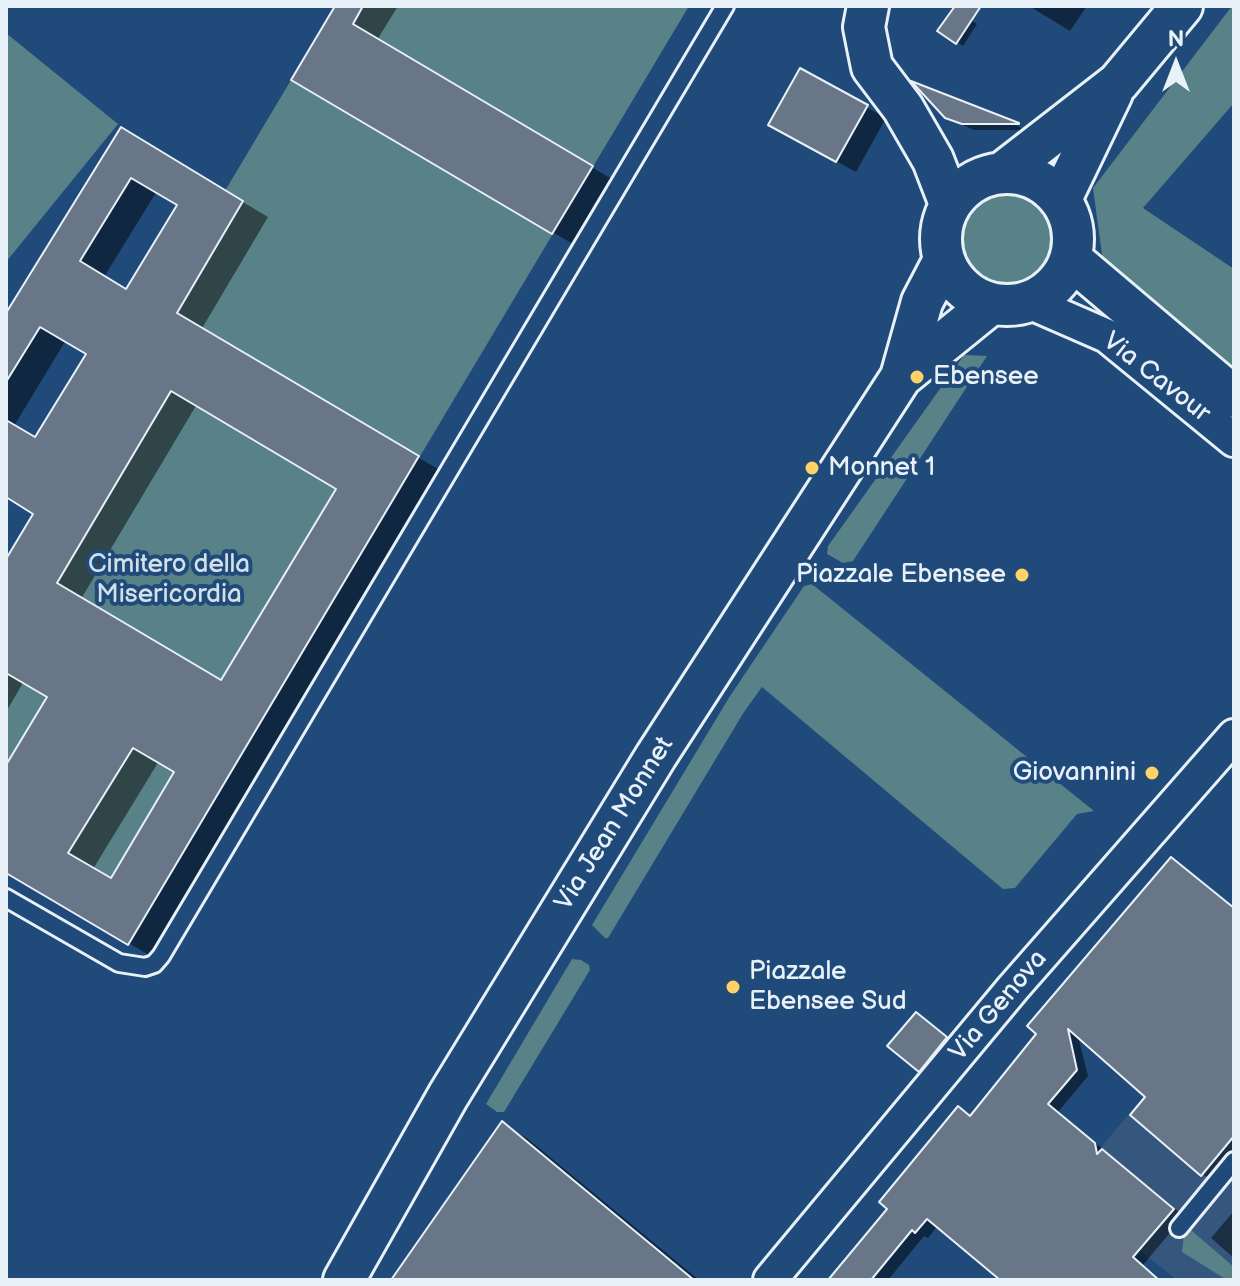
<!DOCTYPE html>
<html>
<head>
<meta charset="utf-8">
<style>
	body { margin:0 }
	#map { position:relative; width:1240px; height:1286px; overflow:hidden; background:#1f4a7a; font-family:"Balsamiq Sans",sans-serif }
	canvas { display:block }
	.frame { position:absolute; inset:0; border:8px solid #e8f1f8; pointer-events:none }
	.north { position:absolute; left:1136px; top:24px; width:80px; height:80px; -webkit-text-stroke:6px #1f4a7a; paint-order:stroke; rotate:0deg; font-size:22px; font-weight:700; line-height:32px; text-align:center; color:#e8f1f8 }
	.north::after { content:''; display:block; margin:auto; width:28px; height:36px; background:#e8f1f8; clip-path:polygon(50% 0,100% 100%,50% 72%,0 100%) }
</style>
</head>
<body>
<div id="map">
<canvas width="1240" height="1286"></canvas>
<div class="frame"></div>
<div class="north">N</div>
</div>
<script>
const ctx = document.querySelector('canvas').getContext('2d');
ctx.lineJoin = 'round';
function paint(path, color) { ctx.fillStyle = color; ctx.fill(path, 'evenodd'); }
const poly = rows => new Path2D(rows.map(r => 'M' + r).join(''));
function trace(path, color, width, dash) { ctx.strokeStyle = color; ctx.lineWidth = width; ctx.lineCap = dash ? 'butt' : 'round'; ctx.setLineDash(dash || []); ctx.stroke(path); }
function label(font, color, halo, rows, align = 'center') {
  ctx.font = font + ' "Balsamiq Sans",sans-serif'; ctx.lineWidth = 8; ctx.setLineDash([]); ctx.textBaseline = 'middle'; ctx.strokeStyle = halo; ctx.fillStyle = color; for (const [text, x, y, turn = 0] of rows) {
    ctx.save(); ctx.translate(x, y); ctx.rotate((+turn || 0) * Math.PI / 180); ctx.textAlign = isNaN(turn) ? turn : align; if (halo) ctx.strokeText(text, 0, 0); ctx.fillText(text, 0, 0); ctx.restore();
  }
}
paint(poly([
	[1234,989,1234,1280,1177,1280,1065,1190]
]), '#35577e');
paint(poly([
	[335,6,689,6,128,945,6,873,6,559],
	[1232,6,1234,103,1143,208,1234,269,1234,373,1103,262,1093,188],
	[6,33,118,124,6,262],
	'962 237a45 45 0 1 1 90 0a45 45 0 1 1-90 0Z',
	[964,355,987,356,853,561,843,563,827,554,828,546],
	[812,584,1094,811,1077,814,1015,888,1003,889,762,687,744,712,608,938,605,938,592,925,730,696,804,586],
	[572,959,581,960,589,965,590,970,504,1112,497,1112,486,1104],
	[1185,1225,1234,1267,1234,1280,1227,1280,1182,1252]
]), '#588188');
paint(poly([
	[338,6,398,6,377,40,617,182,578,247,294,80],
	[1029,6,1087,6,1070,31],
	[961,12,977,24,963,46,940,30],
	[801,71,886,118,856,172,790,136],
	[918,86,1018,126,1024,130,974,130,958,123,946,116],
	[147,145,268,217,201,330,443,472,154,958,6,870,6,768,50,696,24,681,6,712,6,563,35,513,6,494,6,317],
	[157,191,180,205,127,291,104,277],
	[66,340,89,354,36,440,14,426],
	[197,404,338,488,222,682,81,599],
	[159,761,177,772,112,881,93,869],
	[1171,859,1234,908,1234,1156,1214,1181,1202,1174,1147,1097,1078,1036,1088,1076,1058,1112,1184,1216,1143,1265,1161,1280,1004,1280,938,1225,928,1238,924,1236,888,1280,831,1280,890,1208,959,1108,972,1116],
	[917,1014,959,1046,932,1077,920,1070],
	[502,1124,528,1139,699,1280,393,1280],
	[1234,1211,1234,1258,1211,1238]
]), '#0007');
const building = poly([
	[335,6,363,6,353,24,593,166,552,234,291,80,335,6],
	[955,6,981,6,956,44,937,31,955,6],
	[800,68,868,105,836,162,768,125,800,68],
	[911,81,1019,123,1019,124,962,124,945,118,911,81],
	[121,127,243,201,177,313,419,456,128,945,6,873,6,765,47,697,6,673,6,559,33,514,6,497,6,420,35,437,86,354,40,327,6,382,6,313,121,127],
	[131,178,177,205,126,289,80,261,131,178],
	[171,391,336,489,221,680,57,583,171,391],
	[133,748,174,772,111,878,68,853,133,748],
	[1171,857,1234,908,1234,1136,1201,1176,1130,1115,1145,1097,1068,1029,1077,1070,1048,1104,1095,1143,1097,1154,1102,1149,1174,1209,1133,1257,1159,1280,1000,1280,927,1219,915,1233,912,1230,871,1280,828,1280,887,1209,879,1202,958,1106,970,1116,1036,1034,1027,1026,1171,857],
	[916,1012,947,1037,919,1072,887,1046,916,1012],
	[502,1121,694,1280,391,1280,502,1121]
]);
paint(building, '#687687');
trace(building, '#e8f1f8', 2);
const service = poly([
	[6,898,119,963,145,967,154,964,161,956,725,6],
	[1179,1228,1234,1161]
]);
const minor = poly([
	[1029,302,1107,336,1234,440],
	[770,1280,1013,988,1234,736]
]);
const tertiary = poly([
	[868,6,864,27,872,67,903,108,933,160,950,204],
	'941 239a66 66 0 1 1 132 0a66 66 0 1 1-132 0Z',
	[1002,173,1118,83,1182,6],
	[1061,199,1112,93],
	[1071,259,1234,397],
	[901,377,991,304],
	[344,1280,448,1096,656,756,901,377,922,302,944,260]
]);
trace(service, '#e8f1f8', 22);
trace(minor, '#e8f1f8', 38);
trace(tertiary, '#e8f1f8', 46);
trace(service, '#1f4a7a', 16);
trace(minor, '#1f4a7a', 32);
trace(tertiary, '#1f4a7a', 40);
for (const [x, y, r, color] of [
	[917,377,8,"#ffd166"],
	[812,468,8,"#ffd166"],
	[1022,575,8,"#ffd166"],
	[1152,773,8,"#ffd166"],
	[733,987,8,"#ffd166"]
]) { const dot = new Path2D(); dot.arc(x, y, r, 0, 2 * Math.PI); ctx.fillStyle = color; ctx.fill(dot); trace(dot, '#1f4a7a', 3); }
label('26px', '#e8f1f8', '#1f4a7a', [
	["Ebensee",933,377],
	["Monnet 1",828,468],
	["Piazzale Ebensee",1006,575,"right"],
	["Giovannini",1136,773,"right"],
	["Piazzale",749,972],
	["Ebensee Sud",749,1002]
], 'left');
label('26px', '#e8f1f8', '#1f4a7a', [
	["Via Cavour",1156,378,38],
	["Via Jean Monnet",615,824,-58],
	["Via Genova",999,1006,-50]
]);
label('26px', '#d2e0e7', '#1f4a7a', [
	["Cimitero della",169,565],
	["Misericordia",169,595]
]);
</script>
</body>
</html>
